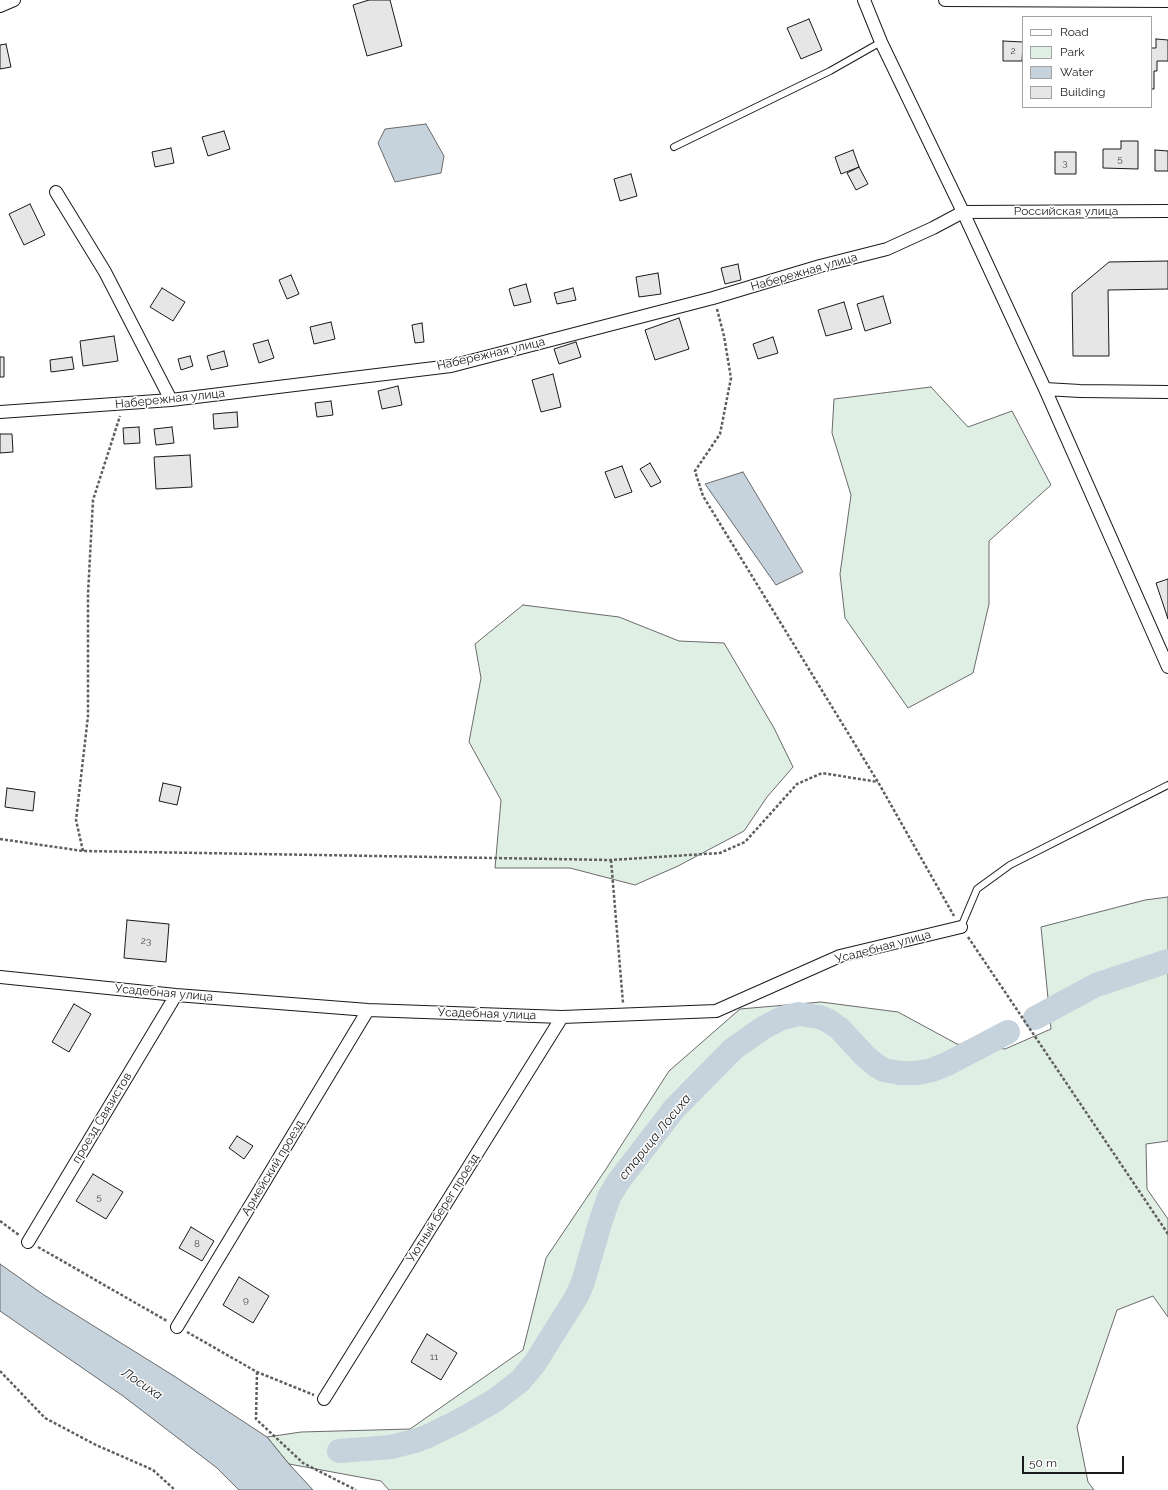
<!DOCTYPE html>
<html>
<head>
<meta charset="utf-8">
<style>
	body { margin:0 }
	#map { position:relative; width:1168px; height:1490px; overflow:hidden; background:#fff; font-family:Raleway,sans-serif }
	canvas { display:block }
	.legend { position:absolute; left:1022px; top:16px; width:130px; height:92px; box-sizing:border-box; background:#fff; border:1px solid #a3a3a3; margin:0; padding:5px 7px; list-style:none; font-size:12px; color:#1a1a1a }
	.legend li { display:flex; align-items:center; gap:8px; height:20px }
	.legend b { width:20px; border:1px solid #a3a3a3 }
	.scale { position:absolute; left:1022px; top:1456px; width:102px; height:18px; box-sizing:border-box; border:2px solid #1a1a1a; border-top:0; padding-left:5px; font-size:12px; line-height:14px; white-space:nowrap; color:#1a1a1a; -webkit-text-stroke:3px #fff; paint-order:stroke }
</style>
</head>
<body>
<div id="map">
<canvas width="1168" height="1490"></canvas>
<ul class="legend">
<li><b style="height:5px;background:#fff"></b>Road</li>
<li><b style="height:11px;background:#e0efe3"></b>Park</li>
<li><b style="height:11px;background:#c6d2dc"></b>Water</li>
<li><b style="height:11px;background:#e6e6e6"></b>Building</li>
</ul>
<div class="scale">50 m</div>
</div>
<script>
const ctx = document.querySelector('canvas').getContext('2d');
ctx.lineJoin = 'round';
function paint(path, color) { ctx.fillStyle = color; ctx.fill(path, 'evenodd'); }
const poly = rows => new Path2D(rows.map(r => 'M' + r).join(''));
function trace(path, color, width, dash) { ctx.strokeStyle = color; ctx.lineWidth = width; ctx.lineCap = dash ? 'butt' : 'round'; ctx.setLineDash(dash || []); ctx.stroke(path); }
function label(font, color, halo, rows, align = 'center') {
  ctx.font = font + ' Raleway,sans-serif'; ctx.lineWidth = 3; ctx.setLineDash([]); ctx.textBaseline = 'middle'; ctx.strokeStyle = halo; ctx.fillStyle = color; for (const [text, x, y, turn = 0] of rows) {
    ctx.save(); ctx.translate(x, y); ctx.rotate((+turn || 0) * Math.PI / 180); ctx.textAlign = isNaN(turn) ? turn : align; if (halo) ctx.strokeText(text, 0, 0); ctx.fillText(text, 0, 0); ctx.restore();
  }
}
const green = poly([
	[931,387,968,427,1012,411,1051,485,989,541,989,604,973,673,908,708,845,618,840,574,851,495,832,433,834,399,931,387],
	[523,605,619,617,679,641,724,643,774,728,793,767,767,797,744,831,678,866,635,885,570,868,495,868,501,800,469,742,481,678,475,644,523,605],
	[1168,897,1168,1141,1146,1144,1147,1189,1168,1219,1168,1317,1153,1296,1117,1310,1077,1427,1088,1482,1094,1490,389,1490,381,1481,289,1464,267,1437,301,1432,410,1429,523,1350,546,1258,606,1169,669,1071,740,1009,821,1002,898,1012,957,1044,1005,1049,1051,1029,1041,927,1145,900,1168,897]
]);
paint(green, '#e0efe3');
trace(green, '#6a6a6a', 1);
const water = poly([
	[426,124,444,156,441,173,395,182,378,143,385,129,426,124],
	[743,472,803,572,776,585,705,484,743,472],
	[0,1264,44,1295,174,1376,267,1437,289,1464,313,1490,239,1490,217,1468,123,1396,0,1311,0,1264]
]);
paint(water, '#c6d2dc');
trace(water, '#6a6a6a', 1);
trace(poly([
	[1035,1018,1096,985,1168,961],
	[339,1451,391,1447,415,1441,426,1437,459,1421,494,1401,520,1381,535,1363,577,1296,583,1282,601,1220,609,1197,618,1182,674,1109,733,1049,763,1028,782,1018,799,1014,819,1017,827,1020,839,1028,865,1056,877,1066,884,1070,900,1073,917,1073,932,1070,947,1064,1008,1032]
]), '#c6d2dc', 24);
const building = poly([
	[369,0,390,0,402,46,367,56,353,5,369,0],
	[809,19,822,50,801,59,787,28,809,19],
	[1156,39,1168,40,1168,61,1157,61,1157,71,1154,71,1154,89,1151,89,1151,48,1156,48,1156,39],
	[1003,41,1023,42,1022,61,1003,61,1003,41],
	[6,44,11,67,0,69,0,45,6,44],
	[224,131,230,149,208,156,202,137,224,131],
	[1121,141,1138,141,1138,169,1103,168,1103,149,1121,149,1121,141],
	[171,148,174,163,155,167,152,152,171,148],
	[853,150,859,167,841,174,835,157,853,150],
	[1155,150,1168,151,1168,171,1155,171,1155,150],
	[1055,152,1076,152,1076,174,1055,174,1055,152],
	[859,167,868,184,856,190,847,173,859,167],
	[631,174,637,196,620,201,614,179,631,174],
	[30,204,45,235,24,245,9,214,30,204],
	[1168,261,1168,289,1108,290,1109,356,1073,356,1072,293,1109,262,1168,261],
	[738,264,741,280,725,284,721,268,738,264],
	[658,273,661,294,639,297,636,277,658,273],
	[291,275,299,294,287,299,279,280,291,275],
	[526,284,531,302,514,306,509,289,526,284],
	[162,288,185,302,173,321,150,307,162,288],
	[573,288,576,300,557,304,554,293,573,288],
	[883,296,891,323,865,331,857,304,883,296],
	[844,302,852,329,826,336,818,310,844,302],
	[679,318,689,349,655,360,645,330,679,318],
	[331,322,335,339,314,344,310,327,331,322],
	[422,323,424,342,415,343,412,325,422,323],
	[114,336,118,361,83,366,80,341,114,336],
	[773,337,778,353,758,359,753,344,773,337],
	[268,340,274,358,259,363,253,344,268,340],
	[576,342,581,357,559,364,554,349,576,342],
	[224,351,228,366,211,370,207,356,224,351],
	[190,356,193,366,181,370,178,359,190,356],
	[0,357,4,357,4,377,0,377,0,357],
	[72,357,74,369,51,372,50,360,72,357],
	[553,374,561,407,541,412,532,380,553,374],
	[398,386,402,405,382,409,378,391,398,386],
	[331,401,333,415,317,417,315,403,331,401],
	[237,412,238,427,214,429,213,414,237,412],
	[139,427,140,443,124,444,123,428,139,427],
	[172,427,174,443,156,445,154,429,172,427],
	[0,434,12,434,13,452,0,453,0,434],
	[190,455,192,487,156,489,154,457,190,455],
	[650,463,661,482,651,487,640,469,650,463],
	[622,466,632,492,615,498,605,472,622,466],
	[1168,579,1168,619,1156,583,1168,579],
	[163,783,181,787,177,805,159,801,163,783],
	[7,788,35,792,33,811,5,807,7,788],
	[127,920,169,924,166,962,124,958,127,920],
	[74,1004,91,1014,69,1052,52,1042,74,1004],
	[237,1136,253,1146,244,1159,229,1148,237,1136],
	[93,1174,123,1192,106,1219,76,1201,93,1174],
	[191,1227,214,1241,202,1261,179,1248,191,1227],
	[239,1277,269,1296,253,1323,223,1305,239,1277],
	[427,1334,457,1353,441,1380,411,1362,427,1334]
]);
paint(building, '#e6e6e6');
trace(building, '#1a1a1a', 1);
const lane = poly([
	[674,147,830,71,881,42],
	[961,927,977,889,1010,865,1168,785]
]);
const street = poly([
	[864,0,881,42,963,212,1045,389,1168,667],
	[945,0,1168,1],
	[0,6,14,0],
	[56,192,105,272,171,400],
	[1045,389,1080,391,1168,392],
	[0,412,171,400,451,366,713,298,820,266,887,249,933,228,963,212,1168,211],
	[0,977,176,995,368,1010,562,1017,716,1011,840,956,961,927],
	[28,1242,176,995],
	[177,1327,368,1010],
	[324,1399,562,1017]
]);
trace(lane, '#1a1a1a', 8);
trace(street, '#1a1a1a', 14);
trace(poly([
	[717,309,724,336,731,378,720,434,695,471,703,496,878,782,954,916],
	[0,839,83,851,611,860,720,853,745,842,797,784,822,773,878,782],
	[83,851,76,820,88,716,88,594,93,500,120,416],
	[611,860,623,1003],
	[968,937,1168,1234],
	[0,1221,19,1235],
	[38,1247,167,1321],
	[187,1332,257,1372,314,1395],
	[0,1371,45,1418,96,1445,153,1470,175,1490],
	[257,1372,256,1419,303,1463,356,1490]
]), '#5f5f5f', 2.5, [3, 2]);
trace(lane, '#fff', 6);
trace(street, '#fff', 12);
label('10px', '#4d4d4d', null, [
	["2",1013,51],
	["5",1120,159],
	["3",1065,163],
	["23",146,941],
	["5",99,1197],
	["8",197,1244],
	["9",246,1300],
	["11",434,1357]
]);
label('12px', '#1a1a1a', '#fff', [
	["Российская улица",1066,211],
	["Набережная улица",804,272,-16],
	["Набережная улица",491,354,-13],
	["Набережная улица",170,399,-6],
	["Усадебная улица",883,947,-15],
	["Усадебная улица",164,993,5],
	["Усадебная улица",487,1014,2],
	["проезд Связистов",102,1118,-59],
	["Армейский проезд",273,1168,-59],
	["Уютный берег проезд",443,1208,-58]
]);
label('italic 13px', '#1a1a1a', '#fff', [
	["старица Лосиха",655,1137,-51],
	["Лосиха",142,1384,34]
]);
</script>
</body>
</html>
